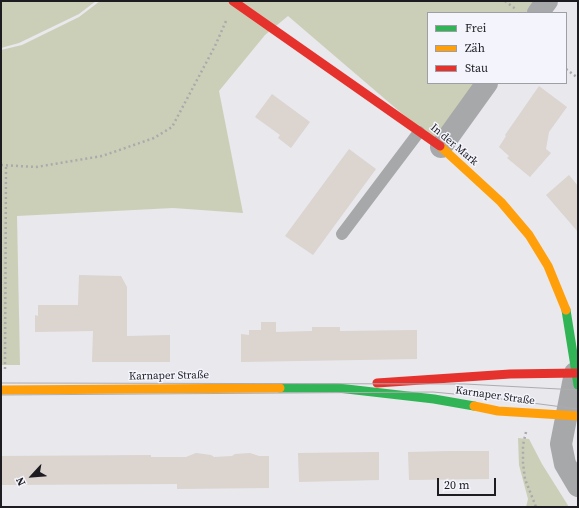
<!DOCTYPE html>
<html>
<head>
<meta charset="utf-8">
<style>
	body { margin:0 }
	#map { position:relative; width:579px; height:508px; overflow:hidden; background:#e8e8ed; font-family:"Source Serif 4",serif }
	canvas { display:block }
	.frame { position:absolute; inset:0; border:2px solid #1d1c20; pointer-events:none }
	.legend { position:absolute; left:427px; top:12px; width:140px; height:72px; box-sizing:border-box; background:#f4f4fd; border:1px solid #9e9ea5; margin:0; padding:5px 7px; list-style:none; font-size:12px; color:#1d1c20 }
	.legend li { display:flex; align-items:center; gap:8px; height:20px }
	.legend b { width:20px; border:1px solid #9e9ea5 }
	.north { position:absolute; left:12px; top:456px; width:40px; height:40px; -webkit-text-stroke:3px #f4f4fd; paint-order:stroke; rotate:244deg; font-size:11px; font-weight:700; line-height:16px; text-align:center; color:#1d1c20 }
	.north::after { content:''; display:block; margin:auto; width:14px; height:18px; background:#1d1c20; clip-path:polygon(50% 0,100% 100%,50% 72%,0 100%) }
	.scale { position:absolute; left:437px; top:478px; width:59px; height:18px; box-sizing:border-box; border:2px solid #1d1c20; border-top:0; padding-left:5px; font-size:12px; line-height:14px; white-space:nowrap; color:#1d1c20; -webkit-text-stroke:3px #f4f4fd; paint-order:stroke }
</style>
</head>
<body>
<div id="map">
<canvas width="579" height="508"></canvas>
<div class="frame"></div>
<ul class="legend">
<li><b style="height:5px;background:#30b455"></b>Frei</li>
<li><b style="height:5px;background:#ff9f0a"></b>Zäh</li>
<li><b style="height:5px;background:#e5322d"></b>Stau</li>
</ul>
<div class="north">N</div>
<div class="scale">20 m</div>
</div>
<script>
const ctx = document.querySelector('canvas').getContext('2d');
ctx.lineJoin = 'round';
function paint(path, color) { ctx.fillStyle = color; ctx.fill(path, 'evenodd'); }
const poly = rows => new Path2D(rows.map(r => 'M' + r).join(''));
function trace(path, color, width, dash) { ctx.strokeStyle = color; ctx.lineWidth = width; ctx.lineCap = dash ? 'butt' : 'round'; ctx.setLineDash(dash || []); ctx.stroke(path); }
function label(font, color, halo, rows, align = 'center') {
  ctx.font = font + ' "Source Serif 4",serif'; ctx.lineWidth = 3; ctx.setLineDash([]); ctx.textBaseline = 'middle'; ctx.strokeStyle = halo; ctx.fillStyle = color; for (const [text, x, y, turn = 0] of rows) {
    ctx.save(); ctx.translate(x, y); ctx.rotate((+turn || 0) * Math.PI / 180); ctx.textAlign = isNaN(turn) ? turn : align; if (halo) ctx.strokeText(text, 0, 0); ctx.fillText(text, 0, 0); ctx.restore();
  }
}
paint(poly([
	[1,1,96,1,79,14,19,43,1,48],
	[100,1,547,1,538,13,428,13,428,83,487,83,441,147,288,16,265,35,219,91,243,213,173,208,17,216,20,365,1,365,1,50,22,45,79,17],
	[518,438,529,439,542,464,569,507,526,507,528,499,519,465]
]), '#cccfb7');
paint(poly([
	[539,86,567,107,549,132,546,149,551,153,530,177,507,158,509,156,499,147,506,136,505,135],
	[272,94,310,122,291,148,278,138,280,135,255,117],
	[349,149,376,169,313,255,285,236],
	[569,175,578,186,578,232,546,195],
	[79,275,121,276,127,287,127,336,170,335,170,362,92,362,93,331,35,332,35,315,38,316,38,305,78,305],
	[261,322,276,322,276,332,312,331,312,327,340,327,340,331,417,330,417,359,241,362,241,334,249,335,249,330,261,330],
	[449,451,489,451,489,479,409,480,408,452],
	[379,452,379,480,299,482,298,453],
	[196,453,211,455,214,457,232,456,235,454,250,453,259,456,269,456,269,488,177,489,177,484,1,485,1,456,151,455,151,457,186,457]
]), '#dbd4cf');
trace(poly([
	[505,1,517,10],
	[566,69,578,78],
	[1,165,36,167,102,156,154,138,172,127,215,46,226,21],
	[5,369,6,166],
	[526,432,523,445,523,463,525,479,536,507]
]), '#a9aaac', 2.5, [2, 3]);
trace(poly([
	[342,234,419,132]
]), '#a7a8aa', 12);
trace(poly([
	[538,13,547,1],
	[441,147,487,83],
	[575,373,561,444,565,464,578,486]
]), '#a7a8aa', 22);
trace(poly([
	[566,310,578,385],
	[280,388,338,388,434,399,474,406]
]), '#30b455', 9);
trace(poly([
	[440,146,501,202,529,235,548,266,566,310],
	[1,390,280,388],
	[474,406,498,411,578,416]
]), '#ff9f0a', 9);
trace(poly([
	[233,1,440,146],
	[377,383,510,374,578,373]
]), '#e5322d', 9);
trace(poly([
	[1,383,465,384,578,390],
	[1,395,433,392,486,397,578,409]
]), '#acacb0', 1);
label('11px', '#1d1c20', '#f4f4fd', [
	["In der Mark",454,145,40],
	["Karnaper Straße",169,376,-1],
	["Karnaper Straße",495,396,8]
]);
</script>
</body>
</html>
